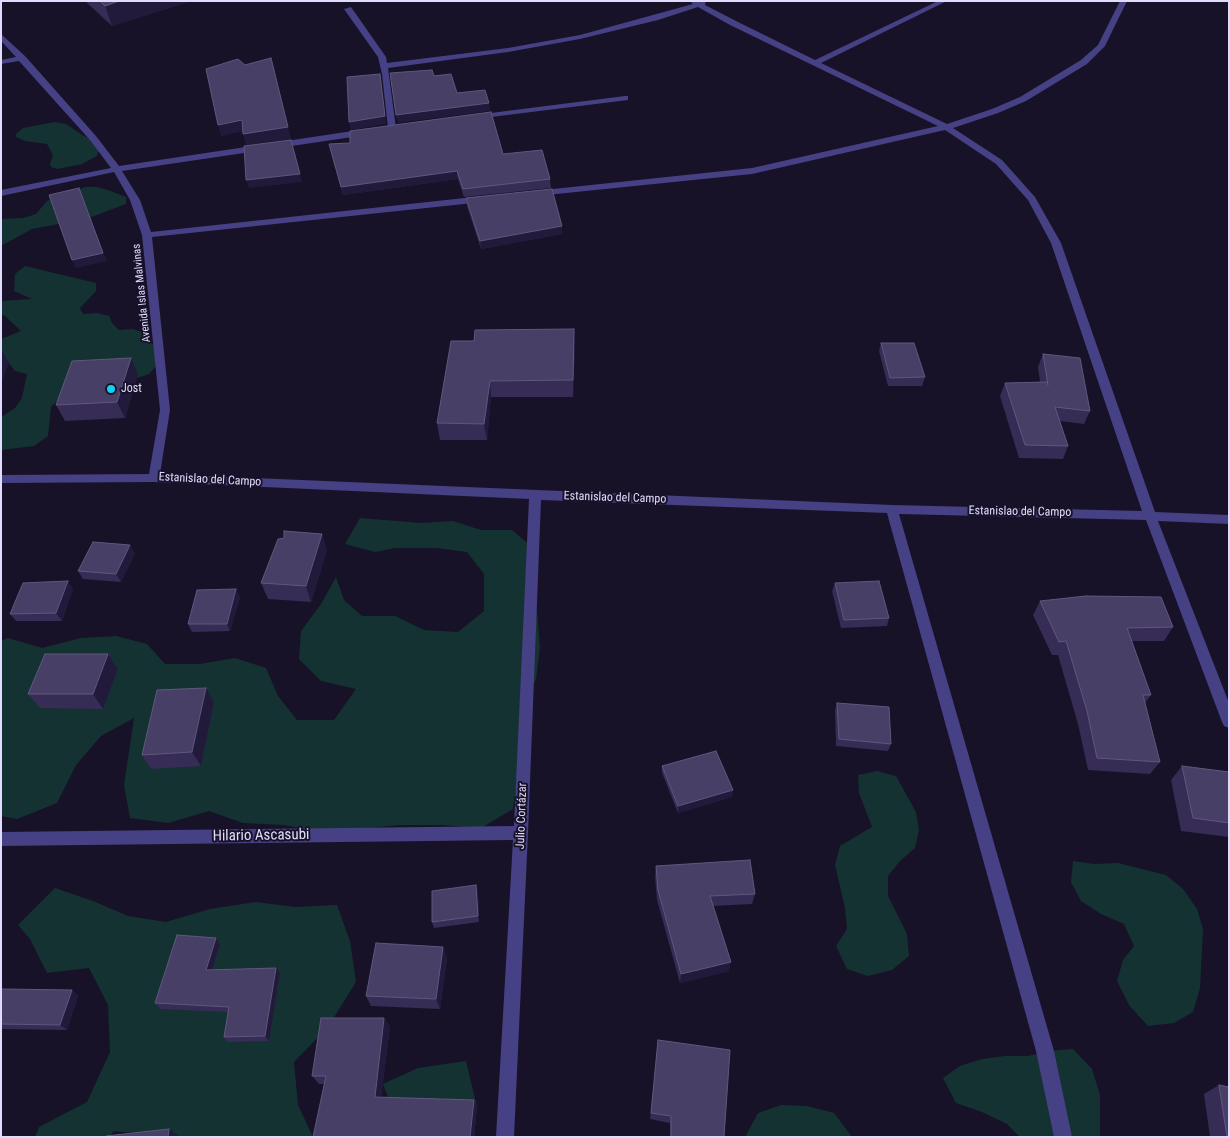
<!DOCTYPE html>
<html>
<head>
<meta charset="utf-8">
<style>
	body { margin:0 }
	#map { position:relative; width:1230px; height:1138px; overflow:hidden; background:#171228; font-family:"Roboto Condensed",sans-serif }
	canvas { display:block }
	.frame { position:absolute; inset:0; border:2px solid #e1dbfd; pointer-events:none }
</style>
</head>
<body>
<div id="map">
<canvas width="1230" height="1138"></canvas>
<div class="frame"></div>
</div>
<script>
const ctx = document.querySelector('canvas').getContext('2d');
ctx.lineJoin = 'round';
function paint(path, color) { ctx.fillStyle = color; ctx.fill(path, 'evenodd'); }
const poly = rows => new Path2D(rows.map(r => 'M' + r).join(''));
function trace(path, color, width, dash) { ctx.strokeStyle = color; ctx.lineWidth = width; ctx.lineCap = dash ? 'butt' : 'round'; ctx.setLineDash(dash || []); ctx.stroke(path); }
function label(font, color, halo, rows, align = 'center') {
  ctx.font = font + ' "Roboto Condensed",sans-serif'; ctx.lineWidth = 4; ctx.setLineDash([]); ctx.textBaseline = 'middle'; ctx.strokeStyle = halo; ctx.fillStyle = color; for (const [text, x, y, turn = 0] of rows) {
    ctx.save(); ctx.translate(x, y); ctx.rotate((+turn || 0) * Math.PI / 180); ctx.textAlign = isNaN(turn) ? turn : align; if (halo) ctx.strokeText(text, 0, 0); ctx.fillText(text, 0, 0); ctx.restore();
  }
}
paint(poly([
	[55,122,66,124,84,136,95,140,99,149,97,156,82,164,57,169,51,167,50,164,53,155,47,144,25,141,16,137,16,134,23,128],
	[85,187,97,187,108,190,126,197,126,204,86,219,32,229,1,246,1,219,23,218,36,214,47,201],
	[25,266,96,283,96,291,80,308,83,314,97,313,109,316,112,323,119,330,133,329,144,333,155,347,157,365,149,374,134,379,62,396,51,407,48,436,34,446,1,450,1,417,15,408,22,398,27,374,15,371,9,363,1,362,1,339,21,331,4,315,1,316,1,301,32,299,14,291,15,274],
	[360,518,421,523,453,521,481,530,512,530,532,547,540,648,536,679,522,711,518,775,513,809,481,828,441,825,401,825,323,832,284,825,243,823,209,811,168,823,130,818,124,785,134,718,101,736,76,765,57,803,17,819,1,816,1,641,8,638,42,648,81,638,116,636,147,644,165,664,200,664,235,658,266,668,278,696,297,720,334,720,356,689,321,681,299,659,301,631,321,604,336,577,344,600,362,616,395,616,424,630,458,632,484,611,484,574,467,552,437,548,395,548,375,552,345,544],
	[877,771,896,776,916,812,919,830,915,848,900,861,888,876,888,896,907,934,909,956,892,970,868,976,847,969,836,946,847,929,845,908,835,865,840,846,872,827,859,793,858,775],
	[1073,861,1094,864,1118,863,1166,875,1183,889,1197,909,1203,929,1200,988,1193,1012,1174,1023,1148,1026,1129,1005,1117,981,1123,960,1134,946,1124,924,1101,914,1081,901,1071,882],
	[55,888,93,901,128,916,166,922,210,909,256,902,295,907,337,905,350,941,356,982,328,1027,294,1062,298,1105,313,1137,178,1137,114,1131,109,1137,35,1137,39,1127,87,1102,110,1052,108,1005,89,968,47,973,30,939,18,925],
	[1073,1049,1092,1069,1100,1095,1100,1137,1020,1137,1007,1124,982,1112,956,1103,943,1078,960,1066,982,1059,1005,1056,1028,1056,1048,1051],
	[466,1061,477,1107,455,1116,341,1137,391,1105,383,1084,418,1068],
	[781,1105,807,1106,834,1113,852,1137,745,1137,758,1113]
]), '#153232');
paint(poly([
	[690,1,706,1,705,5,736,21,815,60,938,1,947,1,821,63,947,124,992,109,1020,97,1081,60,1098,45,1120,1,1127,1,1105,46,1087,64,1026,101,998,113,953,128,1002,160,1035,197,1061,243,1155,512,1229,515,1229,524,1158,521,1229,703,1229,728,1224,726,1222,722,1146,520,899,514,1054,1051,1072,1137,1054,1137,1036,1051,887,513,541,500,528,833,514,1137,496,1137,513,840,1,846,1,832,514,826,529,499,154,482,1,483,1,475,149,474,160,410,142,235,130,200,114,172,1,196,1,190,111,168,90,140,19,61,1,64,1,60,16,57,1,41,1,34,25,56,96,136,119,166,366,129,370,132,366,135,122,171,140,200,151,232,483,196,488,199,483,202,152,237,170,410,160,474,892,505,1142,511,1051,243,1028,200,996,164,945,130,752,174,537,196,534,195,534,191,752,168,938,126,730,25,698,7,658,20,580,39,508,52,388,68,396,128,392,131,388,128,382,74,378,57,344,9,351,7,386,57,387,63,508,48,580,35,693,4,690,1],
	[625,96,628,96,628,100,475,119,471,117,475,115,625,96]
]), '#464084');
paint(poly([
	[85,1,191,1,112,26],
	[329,144,503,154,550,179,551,188,464,197,458,179,343,195],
	[466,198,562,234,481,249,467,206],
	[574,329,575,345,573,397,491,397,487,440,440,440,437,423,474,341],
	[881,343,925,377,922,386,888,386,879,351],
	[1043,354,1090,411,1084,424,1060,421,1068,446,1063,459,1019,458,1000,396,1005,383,1040,382,1038,367],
	[138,374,125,418,65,421,56,405],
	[284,538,327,550,311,602,268,599,261,583],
	[135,553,121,582,83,579,78,571],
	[835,583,889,618,887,626,841,628,832,591],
	[73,589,62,621,16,621,10,614],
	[240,597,230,631,192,632,188,624],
	[1040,601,1173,627,1164,641,1132,641,1151,695,1145,703,1160,762,1150,774,1088,770,1078,724,1058,655,1052,655,1033,615],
	[108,654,118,669,103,709,40,708,28,694],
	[214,702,201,766,151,769,142,755],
	[837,703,891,744,888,751,836,746,835,710],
	[662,766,733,790,732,797,678,813,662,773],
	[1182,766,1229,772,1229,837,1181,831,1171,780],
	[656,866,755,894,752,904,713,906,729,971,680,983,657,900,655,877],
	[476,885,478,892,479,922,434,928,432,922],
	[220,944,213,970,280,973,269,1041,228,1042,224,1037,228,1012,160,1009,155,1003],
	[443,947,447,959,440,1009,371,1006,366,996],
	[1,989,72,990,78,996,67,1030,1,1029],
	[384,1018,390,1027,381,1097,474,1100,477,1107,474,1137,324,1084,319,1084,312,1076],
	[658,1040,724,1137,670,1137,670,1123,650,1119],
	[1219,1085,1229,1137,1210,1137,1204,1094]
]), '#362c55');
paint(poly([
	[119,1,191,1,112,26,105,6],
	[380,74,386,124,351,130,349,122],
	[489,103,490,111,398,123,396,115],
	[242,120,245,131,221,136,218,125],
	[288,127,291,139,246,145,243,134],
	[457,171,458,179,343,195,341,187],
	[300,174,302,182,249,188,246,180],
	[79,188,107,261,76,268,72,260],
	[562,226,562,234,481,249,480,241],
	[574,329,575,345,573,397,573,380],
	[1,349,9,363,1,384],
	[131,358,138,374,125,418,117,402],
	[490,381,491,397,487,440,484,424],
	[322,534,327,550,311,602,306,586],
	[130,545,135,553,121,582,116,574],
	[68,581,73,589,62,621,56,613],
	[236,589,240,597,230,631,227,624],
	[108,654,118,669,103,709,93,694],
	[206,688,214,702,201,766,192,752],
	[733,790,732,797,678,813,678,806],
	[476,885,478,892,479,922,478,916],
	[216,938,220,944,211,975,206,970],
	[443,947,447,959,440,1009,436,999],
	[731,962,729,971,680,983,681,974],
	[276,968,280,973,269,1041,265,1036],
	[72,990,78,996,67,1030,60,1025],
	[384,1018,390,1027,380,1105,375,1097],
	[474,1100,477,1107,474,1137,470,1137],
	[169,1129,180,1137,168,1137]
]), '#221a3b');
const building = poly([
	[100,1,119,1,105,6,100,1],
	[271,58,288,127,243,134,242,120,218,125,206,69,238,59,245,65,271,58],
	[432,70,434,76,451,74,457,93,485,90,489,103,396,115,390,73,432,70],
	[380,74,385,116,349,122,347,77,380,74],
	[491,112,503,154,542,150,550,179,463,189,457,171,341,187,329,144,350,143,350,131,491,112],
	[291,140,300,174,246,180,244,146,291,140],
	[79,188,103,253,72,260,49,195,79,188],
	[552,189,562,226,480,241,466,198,552,189],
	[574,329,573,380,490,381,484,424,437,423,451,341,474,341,475,330,574,329],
	[881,343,914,343,925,377,890,378,881,343],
	[1043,354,1080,358,1090,411,1055,407,1068,446,1025,445,1005,383,1047,382,1048,385,1043,354],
	[131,358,117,402,56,405,72,361,131,358],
	[284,531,322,534,306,586,261,583,278,539,284,538,284,531],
	[93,542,130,545,116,574,78,571,93,542],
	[68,581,56,613,10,614,23,583,68,581],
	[879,581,889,618,844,620,835,583,879,581],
	[236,589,227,624,188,624,197,590,236,589],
	[1086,596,1161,597,1173,627,1127,628,1151,695,1143,695,1160,762,1097,758,1087,711,1066,641,1059,642,1040,601,1086,596],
	[45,654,108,654,93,694,28,694,45,654],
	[206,688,192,752,142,755,157,690,206,688],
	[837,703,889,707,891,744,839,739,837,703],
	[716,751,733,790,678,806,662,766,716,751],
	[1182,766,1229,772,1229,823,1193,818,1182,766],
	[750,860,755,894,710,896,731,962,681,974,658,890,656,866,750,860],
	[476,885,478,916,432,922,432,891,476,885],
	[177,935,216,938,206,970,276,968,265,1036,224,1037,229,1007,155,1003,177,935],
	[376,943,443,947,436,999,366,996,376,943],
	[1,989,72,990,60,1025,1,1024,1,989],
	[321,1018,384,1018,375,1097,474,1100,470,1137,313,1137,326,1076,312,1076,321,1018],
	[658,1040,730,1050,724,1137,671,1137,671,1116,651,1113,658,1040],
	[1219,1085,1229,1087,1229,1137,1227,1137,1219,1085],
	[169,1129,168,1137,105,1137,106,1136,169,1129]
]);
paint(building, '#483f67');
trace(building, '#60577e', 1);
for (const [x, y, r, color] of [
	[111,389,5,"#13d0f1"]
]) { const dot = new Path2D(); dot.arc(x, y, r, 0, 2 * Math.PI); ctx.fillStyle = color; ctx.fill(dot); trace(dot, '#171228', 2); }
label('11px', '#e1dbfd', '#171228', [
	["Avenida Islas Malvinas",142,293,-96]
]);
label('12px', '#e1dbfd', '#171228', [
	["Jost",121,389]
], 'left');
label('12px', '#e1dbfd', '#171228', [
	["Estanislao del Campo",210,480,3],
	["Estanislao del Campo",615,498,2],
	["Estanislao del Campo",1020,512,1],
	["Julio Cortázar",522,816,-88]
]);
label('15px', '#e1dbfd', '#171228', [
	["Hilario Ascasubi",261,836,-1]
]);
</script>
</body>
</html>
